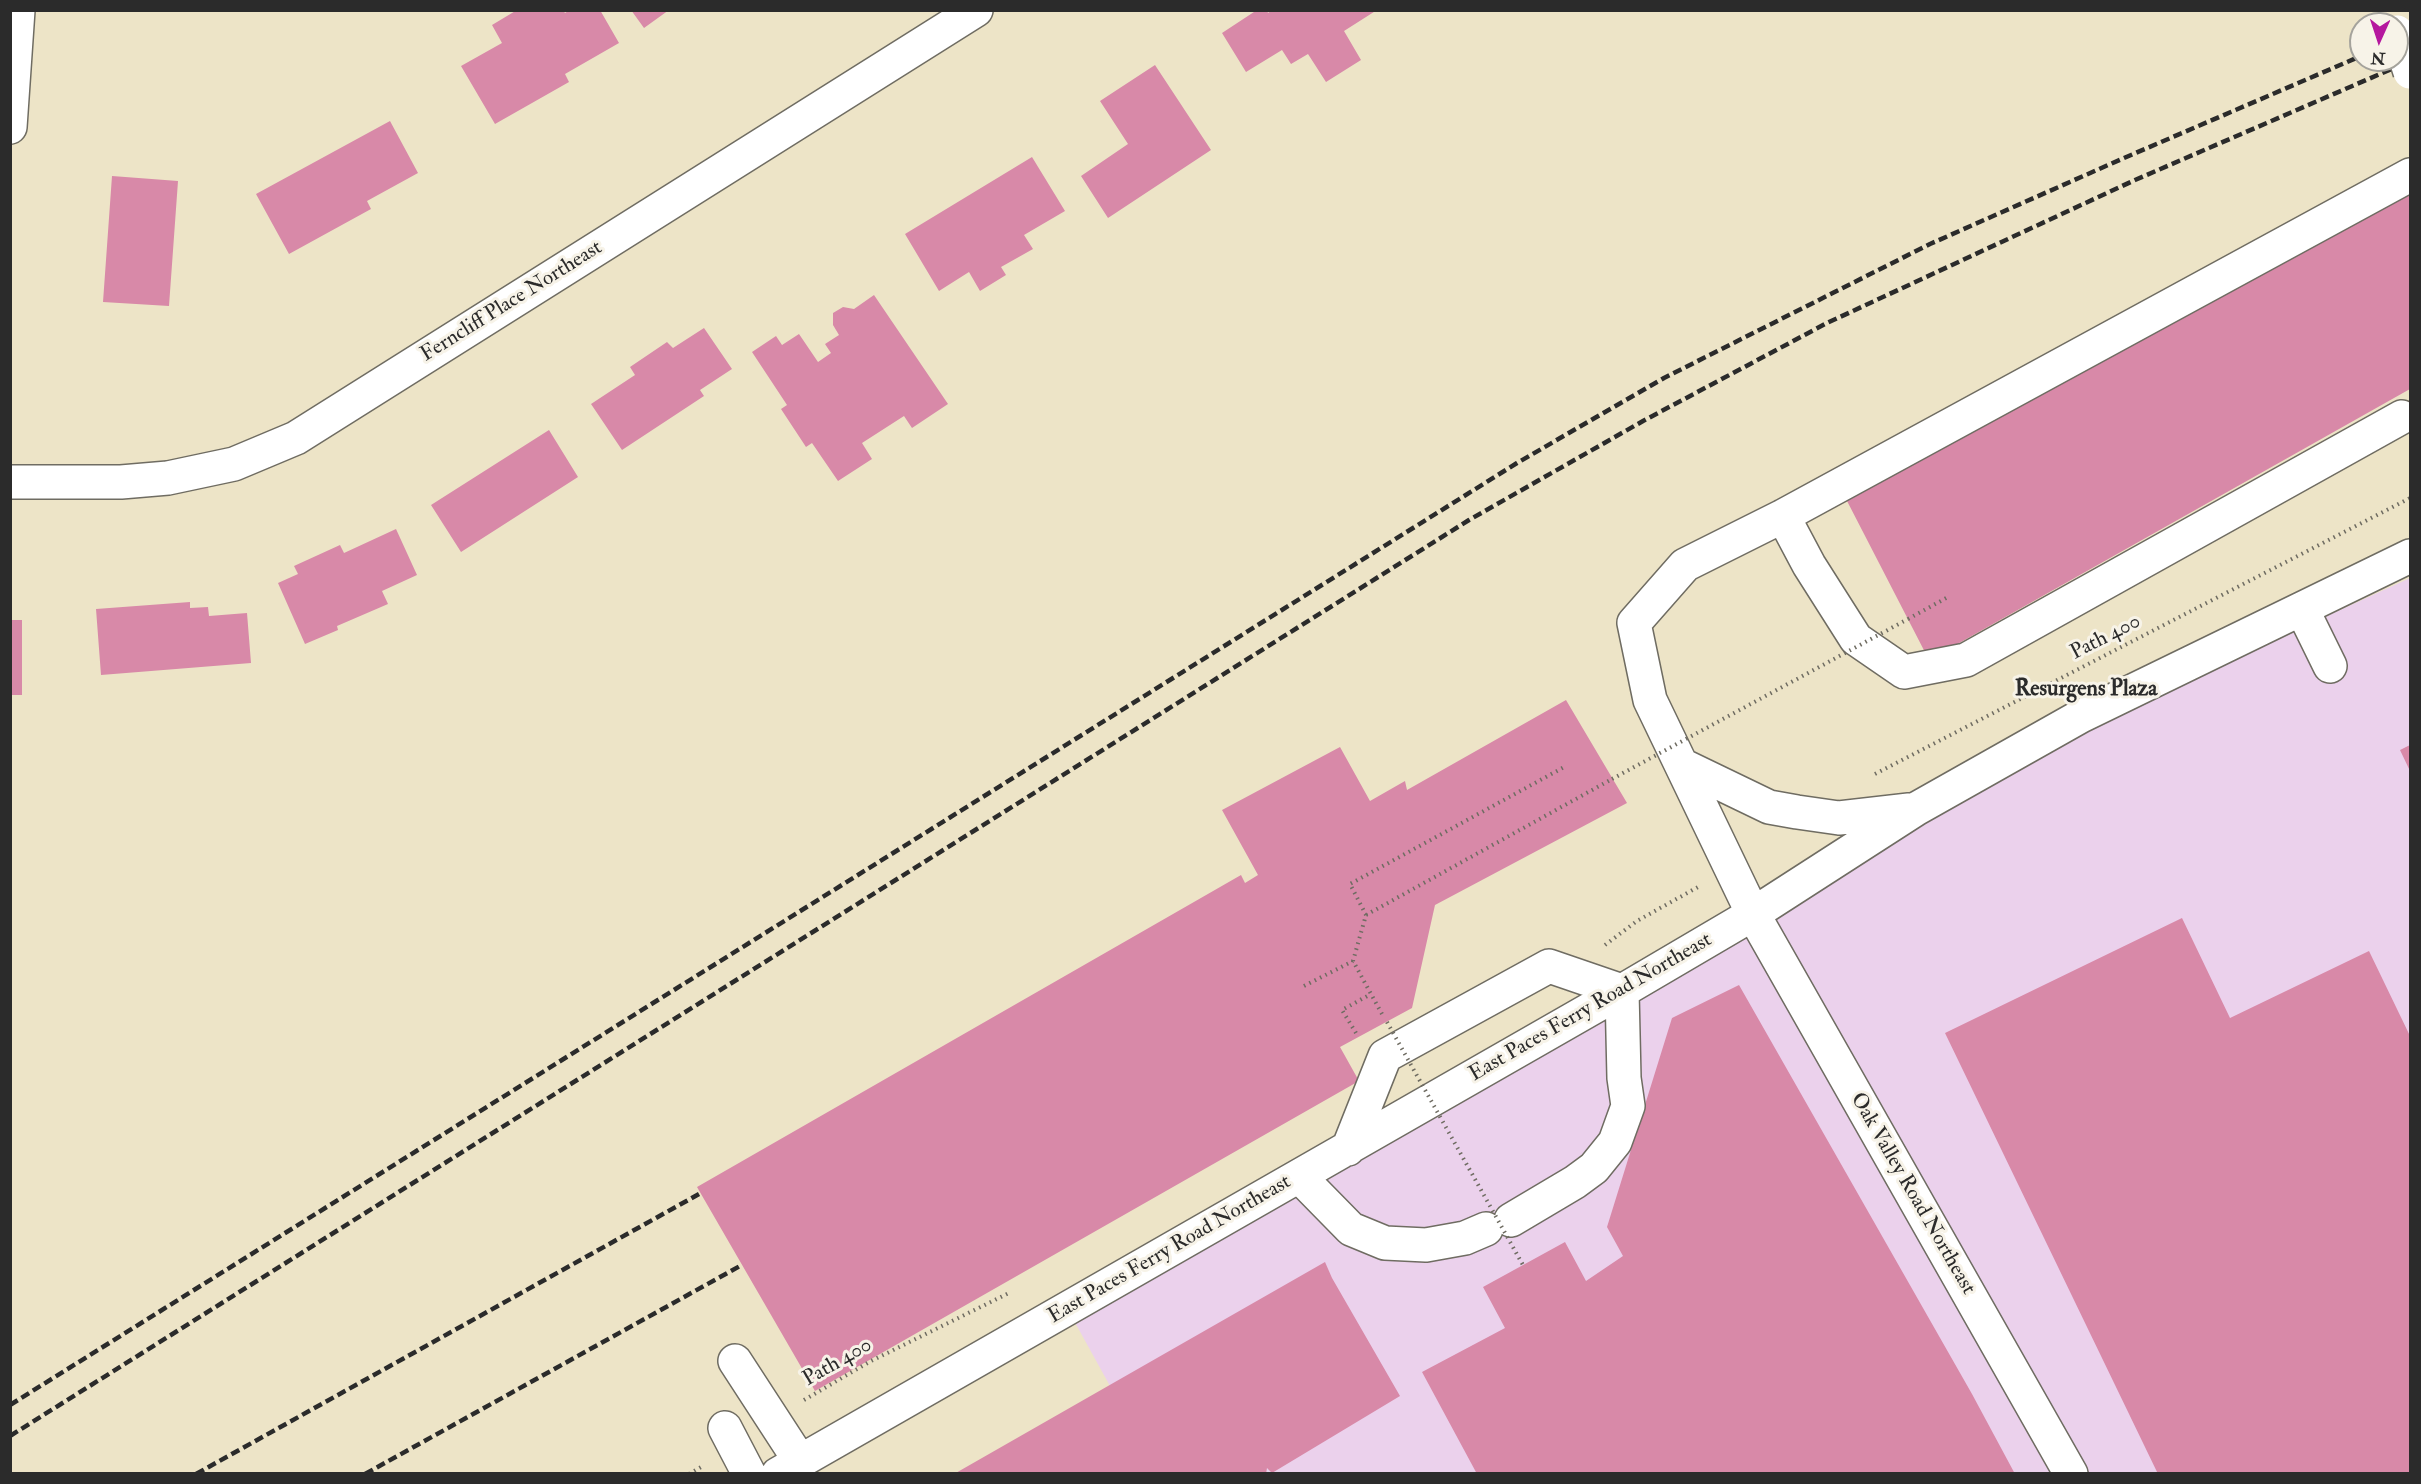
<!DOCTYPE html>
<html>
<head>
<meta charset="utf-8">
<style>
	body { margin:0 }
	#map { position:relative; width:2421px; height:1484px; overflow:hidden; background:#ede4c7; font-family:"IM FELL Double Pica",serif }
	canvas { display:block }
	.frame { position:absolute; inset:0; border:12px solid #2b2b2b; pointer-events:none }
	.north { position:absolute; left:2349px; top:12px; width:60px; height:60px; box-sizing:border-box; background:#f7f3e8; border:2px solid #a5a39c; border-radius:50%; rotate:183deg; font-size:16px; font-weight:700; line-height:24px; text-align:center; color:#2b2b2b }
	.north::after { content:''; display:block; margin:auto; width:21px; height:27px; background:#b5179e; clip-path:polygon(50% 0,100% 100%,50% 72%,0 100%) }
</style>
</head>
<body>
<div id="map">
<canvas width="2421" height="1484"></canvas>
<div class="frame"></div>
<div class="north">N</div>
</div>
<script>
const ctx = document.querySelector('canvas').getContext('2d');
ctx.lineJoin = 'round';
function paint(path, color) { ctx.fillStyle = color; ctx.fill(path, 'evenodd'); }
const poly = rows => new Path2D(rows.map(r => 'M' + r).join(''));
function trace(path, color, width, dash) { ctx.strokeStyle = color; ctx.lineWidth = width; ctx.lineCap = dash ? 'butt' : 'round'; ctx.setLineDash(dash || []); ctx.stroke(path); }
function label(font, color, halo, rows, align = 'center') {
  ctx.font = font + ' "IM FELL Double Pica",serif'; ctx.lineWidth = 6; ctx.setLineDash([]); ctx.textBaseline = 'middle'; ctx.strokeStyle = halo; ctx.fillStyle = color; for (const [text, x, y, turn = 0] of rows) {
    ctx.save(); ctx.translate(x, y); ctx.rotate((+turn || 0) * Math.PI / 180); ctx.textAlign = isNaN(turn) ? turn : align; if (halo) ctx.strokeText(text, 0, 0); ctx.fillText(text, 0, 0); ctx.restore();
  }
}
paint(poly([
	[2410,578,2410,1473,1158,1473,1067,1308,2062,737]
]), '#ebd1ec');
paint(poly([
	[517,10,563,10,565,13,570,10,600,10,619,43,565,74,569,82,495,124,461,66,502,43,492,25],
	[631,10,669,10,644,28],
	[1257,10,1267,10,1268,13,1272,10,1377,10,1344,31,1361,60,1326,82,1308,54,1291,64,1282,50,1246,72,1222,33],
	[1155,65,1211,150,1108,218,1081,176,1128,144,1100,101],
	[390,121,418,173,367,201,371,209,289,254,256,194],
	[1032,157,1065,211,1024,235,1033,249,1001,267,1006,275,980,291,969,272,939,291,905,234],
	[112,176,178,181,169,306,103,302],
	[2410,192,2410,389,1929,660,1846,499],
	[874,295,948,404,912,428,904,416,862,443,872,459,838,481,812,443,806,447,781,409,787,405,752,352,776,336,782,345,799,334,818,362,831,353,825,344,839,335,833,325,833,313,843,307,854,309],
	[704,328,732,369,700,390,704,396,622,450,591,404,635,375,630,367,667,342,673,348],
	[549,430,578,477,461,552,431,505],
	[396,529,417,575,382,591,388,604,337,626,338,630,305,644,278,583,298,574,294,566,340,545,344,553],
	[190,602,190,608,208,607,209,616,247,613,251,663,101,675,96,609],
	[10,620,22,620,22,695,10,695],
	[1566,700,1627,803,1435,905,1412,1008,1340,1047,1359,1081,815,1391,697,1187,1241,875,1245,883,1258,875,1222,810,1340,747,1370,801,1405,781,1407,790],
	[2410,745,2410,771,2400,750],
	[2182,918,2230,1018,2369,951,2410,1036,2410,1474,2158,1474,1945,1033],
	[1739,985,1972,1394,2015,1474,1477,1474,1422,1372,1505,1328,1483,1287,1565,1242,1586,1281,1623,1256,1607,1227,1672,1018],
	[1325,1262,1332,1278,1400,1396,1272,1473,1267,1468,1266,1474,954,1474]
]), '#d889a8');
const minor = poly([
	[10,127,18,10],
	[10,482,121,482,168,478,234,464,296,438,976,10],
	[1783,516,1809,565,1856,639,1904,672,1966,660,2402,417],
	[2302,609,2330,666],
	[1684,766,1769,807,1797,812,1839,818,1909,810],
	[1348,1149,1385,1056,1549,966,1622,991,1624,1078,1628,1106,1615,1142,1594,1168,1575,1182,1511,1220],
	[1299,1176,1351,1229,1385,1243,1426,1245,1465,1238,1486,1229],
	[735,1361,800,1461],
	[725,1428,749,1474],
	[778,1474,1622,991,1753,914,1916,809,2081,716,2410,556],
	[2071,1474,1753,914,1650,700,1634,623,1685,565,1783,516,2410,175]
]);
trace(minor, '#6f6c62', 36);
trace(poly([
	[1908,619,1950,596],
	[1875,774,2410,498],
	[1366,915,1612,779],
	[1605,945,1637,921,1698,887],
	[1304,986,1353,961],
	[1382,1014,1353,961,1366,915,1350,884,1566,766],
	[1356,1033,1342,1010,1371,994],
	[804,1400,871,1361,1011,1292],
	[689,1474,703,1466]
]), '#6f6c62', 4, [1.5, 4.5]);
trace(minor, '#fff', 33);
trace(poly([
	[2397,40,2410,35],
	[10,1405,1517,463,1664,378,1930,244,2124,158,2361,56],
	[10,1436,1469,520,1643,421,1827,323,2135,180,2410,61],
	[196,1474,699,1194],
	[365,1474,740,1266]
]), '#2b2b2b', 4.5, [9, 4.5]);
const minorBridge = poly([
	[2397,32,2410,72]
]);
trace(minorBridge, '#6f6c62', 36, []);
trace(poly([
	[1612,779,1908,619],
	[1387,1022,1523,1265]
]), '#6f6c62', 4, [1.5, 4.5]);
trace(minorBridge, '#fff', 33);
label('21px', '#2b2b2b', '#f7f3e8', [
	["Ferncliff Place Northeast",512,302,-32],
	["Path 400",2106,638,-27],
	["East Paces Ferry Road Northeast",1591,1008,-30],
	["Oak Valley Road Northeast",1912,1194,60],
	["East Paces Ferry Road Northeast",1170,1250,-30],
	["Path 400",838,1363,-30]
]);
label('bold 22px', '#2b2b2b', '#f7f3e8', [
	["Resurgens Plaza",2086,690]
]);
</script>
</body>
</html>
